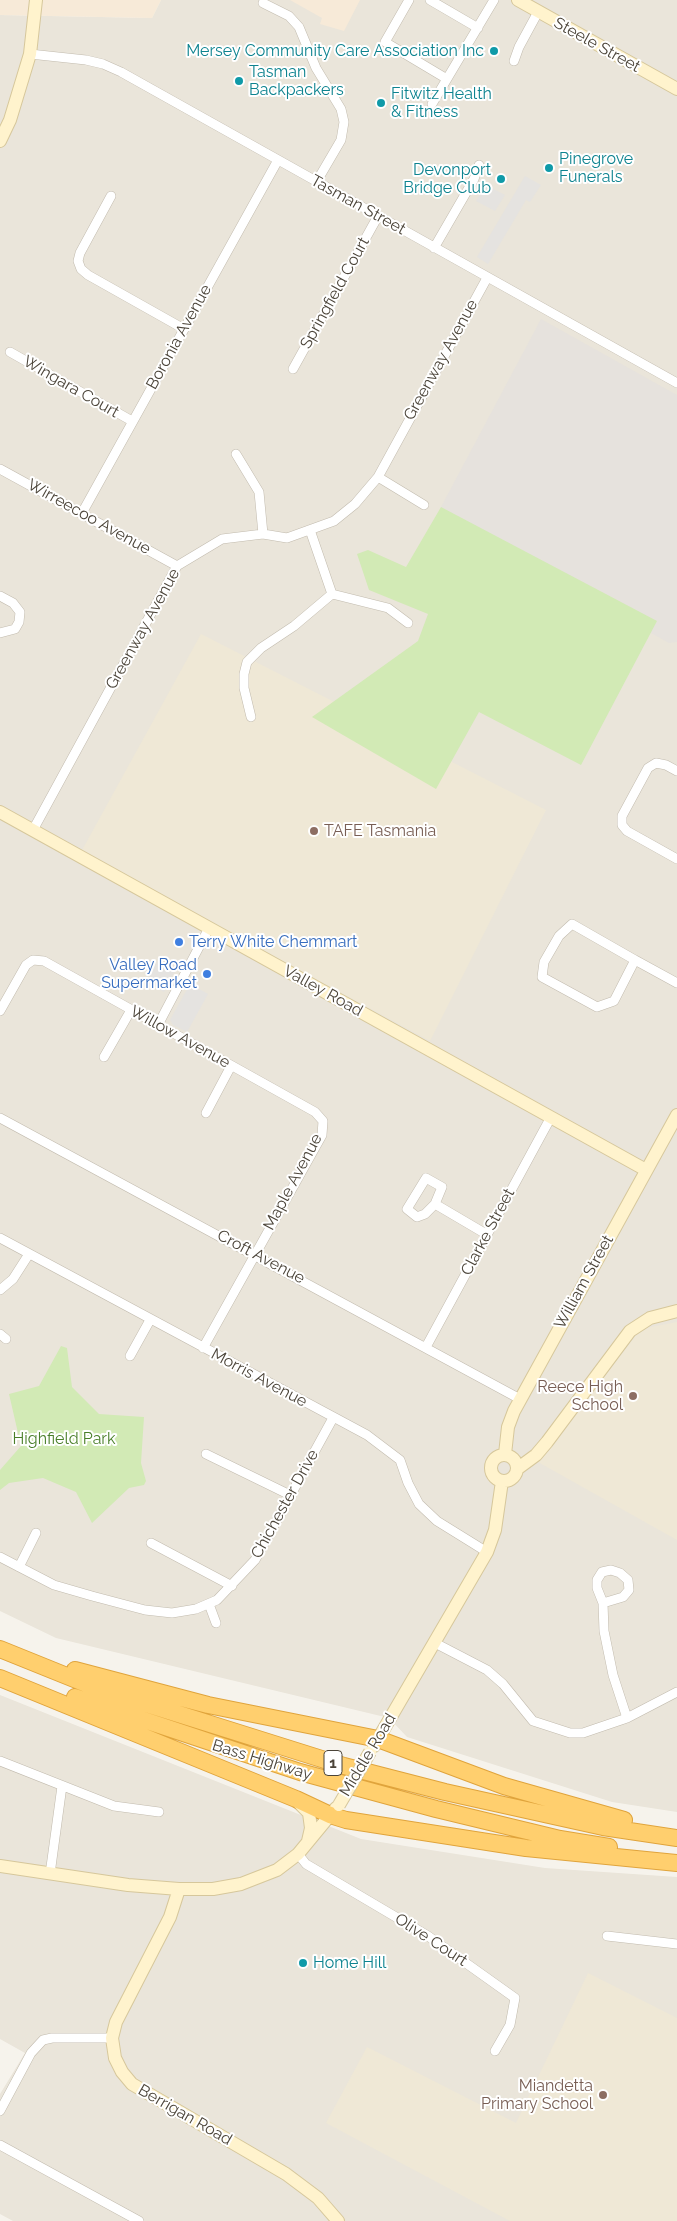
<!DOCTYPE html>
<html>
<head>
<meta charset="utf-8">
<style>
	body { margin:0 }
	canvas { display:block; background:#f6f3ec }
</style>
</head>
<body>
<canvas width="677" height="2221"></canvas>
<script>
const ctx = document.querySelector('canvas').getContext('2d');
ctx.lineJoin = 'round';
function paint(path, color) { ctx.fillStyle = color; ctx.fill(path, 'evenodd'); }
const poly = rows => new Path2D(rows.map(r => 'M' + r).join(''));
function trace(path, color, width, dash) { ctx.strokeStyle = color; ctx.lineWidth = width; ctx.lineCap = dash ? 'butt' : 'round'; ctx.setLineDash(dash || []); ctx.stroke(path); }
function label(font, color, halo, rows, align = 'center') {
  ctx.font = font + ' Raleway,sans-serif'; ctx.lineWidth = 4; ctx.setLineDash([]); ctx.textBaseline = 'middle'; ctx.strokeStyle = halo; ctx.fillStyle = color; for (const [text, x, y, turn = 0] of rows) {
    ctx.save(); ctx.translate(x, y); ctx.rotate((+turn || 0) * Math.PI / 180); ctx.textAlign = isNaN(turn) ? turn : align; if (halo) ctx.strokeText(text, 0, 0); ctx.fillText(text, 0, 0); ctx.restore();
  }
}
paint(poly([
	[161,0,677,0,677,1812,612,1802,407,1737,389,1718,56,1638,0,1611,0,15,152,18],
	[0,1695,361,1839,545,1868,677,1877,677,2221,13,2221,0,2214,0,2094,25,2053,0,2039]
]), '#eae5da');
paint(poly([
	[0,0,161,0,152,18,0,15],
	[290,0,360,0,344,31,320,24,322,18]
]), '#f7ead8');
paint(poly([
	[541,319,677,395,677,642,669,643,553,578,441,507]
]), '#e6e2dd');
paint(poly([
	[201,634,546,810,430,1041,81,852],
	[677,1322,677,1540,538,1462,641,1329],
	[588,1973,677,2018,677,2221,510,2221,326,2123,367,2047,516,2123]
]), '#efe8d6');
paint(poly([
	[441,507,657,621,581,765,479,712,436,789,312,717,418,641,428,614,369,590,357,554,368,550,406,567],
	[61,1346,67,1348,72,1387,99,1414,144,1417,141,1463,146,1481,144,1485,129,1488,92,1523,76,1492,43,1478,9,1483,0,1490,0,1470,21,1446,9,1394,39,1386]
]), '#d2eab5');
paint(poly([
	[525,176,541,185,530,202,526,200,488,264,477,257],
	[486,185,505,195,495,211,476,201],
	[158,961,175,971,164,992,146,982],
	[190,984,208,994,187,1032,173,1025,170,1020]
]), '#e5e3e0');
const street = poly([
	[409,0,385,42,447,79],
	[430,0,478,28],
	[263,3,289,16,299,27,316,68,341,109,344,122,341,140,317,181],
	[30,54,86,60,103,64,121,72,677,383],
	[514,61,519,47,538,12],
	[432,104,494,0],
	[111,196,80,253,78,261,81,269,88,275,184,329],
	[434,248,474,179,479,165],
	[10,352,132,421],
	[293,369,378,216],
	[236,454,259,492,263,534],
	[0,469,177,566],
	[378,477,424,505],
	[82,513,278,160],
	[332,594,388,608,408,623],
	[0,596,13,603,20,612,19,622,15,629,0,633],
	[251,717,244,688,244,674,247,662,261,648,294,626,332,594,310,530],
	[677,771,666,765,656,763,648,768,622,816,622,825,627,831,677,859],
	[33,830,177,566,222,539,263,534,287,538,334,521,355,504,378,477,487,278],
	[572,924,635,960,614,1001,597,1007,542,977,544,962,559,936,572,924],
	[635,960,677,983],
	[0,1011,26,965,33,960,44,961,315,1112,323,1121,322,1135,203,1348],
	[158,1025,209,928],
	[104,1057,131,1010],
	[206,1113,231,1066],
	[0,1118,520,1399],
	[435,1204,442,1187,426,1178,407,1209,417,1217,425,1214,435,1204,486,1234],
	[0,1238,367,1435,400,1460,408,1483,419,1504,437,1521,487,1552],
	[0,1290,13,1279,29,1254],
	[0,1334,6,1339],
	[426,1347,551,1117],
	[130,1356,150,1320],
	[206,1454,290,1495],
	[151,1543,232,1586],
	[0,1557,54,1585,92,1596,145,1610,172,1613,196,1609,217,1600,255,1560,333,1418],
	[19,1567,36,1533],
	[603,1603,623,1597,629,1590,628,1580,620,1573,611,1570,602,1572,597,1580,597,1588,603,1603,604,1631,613,1675,627,1718],
	[209,1604,216,1623],
	[435,1643,487,1670,503,1684,533,1721,570,1733,583,1733,627,1718,677,1692],
	[0,1761,114,1806,159,1812],
	[298,1854,306,1864,428,1936,515,1998,510,2025,495,2051],
	[50,1874,62,1786],
	[607,1936,677,1944],
	[0,2111,31,2053,43,2040,52,2038,112,2038],
	[0,2145,139,2221]
]);
const secondary = poly([
	[518,0,677,89],
	[0,141,10,120,30,54,36,0],
	[0,812,646,1170],
	[505,1454,508,1427,514,1411,677,1115],
	'491 1468a13 13 0 1 1 26 0a13 13 0 1 1-26 0Z',
	[517,1469,536,1455,547,1442,630,1331,650,1318,677,1311],
	[374,1746,487,1552,495,1530,502,1481],
	[299,1803,309,1813,311,1828,308,1841],
	[0,1866,128,1885,179,1889,213,1889,241,1884,277,1870,298,1854,336,1808],
	[179,1889,170,1917,116,2022,112,2038,115,2058,122,2072,132,2084,286,2174,318,2198,338,2221]
]);
const highway = poly([
	[0,1649,99,1689,344,1766,445,1792,603,1827,677,1838],
	[75,1670,208,1705,378,1739,504,1786,624,1820],
	[0,1678,296,1799,330,1815,346,1820,526,1848,677,1863],
	[75,1697,300,1772,436,1809,560,1839,609,1847]
]);
trace(street, '#c2bbae', 10);
trace(secondary, '#d6c79b', 14);
trace(highway, '#e0a43c', 18);
trace(street, '#fff', 9);
trace(secondary, '#fff3cd', 12);
trace(highway, '#ffcf6e', 16);
const secondaryBridge = poly([
	[339,1805,370,1752]
]);
trace(secondaryBridge, '#d6c79b', 14, []);
trace(secondaryBridge, '#fff3cd', 12);
for (const [x, y, r, color] of [
	[494,51,5,"#0f9aa8"],
	[239,81,5,"#0f9aa8"],
	[381,103,5,"#0f9aa8"],
	[549,168,5,"#0f9aa8"],
	[501,179,5,"#0f9aa8"],
	[314,831,5,"#8d6e63"],
	[179,942,5,"#3f7fe0"],
	[207,974,5,"#3f7fe0"],
	[633,1396,5,"#8d6e63"],
	[303,1963,5,"#0f9aa8"],
	[603,2095,5,"#8d6e63"]
]) { const dot = new Path2D(); dot.arc(x, y, r, 0, 2 * Math.PI); ctx.fillStyle = color; ctx.fill(dot); trace(dot, '#fff', 2); }
for (const [x, y, w] of [
	[333,1763,18]
]) { const box = new Path2D(); box.roundRect(x - w / 2, y - 12.5, w, 25, 4); ctx.fillStyle = '#fff'; ctx.fill(box); trace(box, '#4b4439', 1); }
label('bold 15px', '#4b4439', null, [
	["1",333,1763]
]);
label('16px', '#4b4439', '#fff', [
	["Steele Street",597,45,29],
	["Tasman Street",358,205,29],
	["Springfield Court",335,293,-61],
	["Boronia Avenue",179,337,-61],
	["Greenway Avenue",441,360,-61],
	["Wingara Court",71,387,30],
	["Wirreecoo Avenue",89,517,29],
	["Greenway Avenue",143,629,-61],
	["Valley Road",323,991,29],
	["Willow Avenue",180,1037,29],
	["Maple Avenue",293,1182,-62],
	["Clarke Street",488,1232,-62],
	["Croft Avenue",261,1257,28],
	["William Street",584,1282,-61],
	["Morris Avenue",259,1378,28],
	["Chichester Drive",285,1504,-61],
	["Middle Road",368,1755,-59],
	["Bass Highway",262,1760,17],
	["Olive Court",431,1940,33],
	["Berrigan Road",185,2115,30]
]);
label('16px', '#0d838f', '#fff', [
	["Mersey Community Care Association Inc",484,51,"right"],
	["Tasman",249,72],
	["Backpackers",249,90],
	["Fitwitz Health",391,94],
	["& Fitness",391,112],
	["Pinegrove",559,159],
	["Funerals",559,177],
	["Devonport",491,170,"right"],
	["Bridge Club",491,188,"right"],
	["Home Hill",313,1963]
], 'left');
label('16px', '#785e54', '#fff', [
	["TAFE Tasmania",324,831,"left"],
	["Reece High",623,1387],
	["School",623,1405],
	["Miandetta",593,2086],
	["Primary School",593,2104]
], 'right');
label('16px', '#366cbe', '#fff', [
	["Terry White Chemmart",189,942],
	["Valley Road",197,965,"right"],
	["Supermarket",197,983,"right"]
], 'left');
label('16px', '#4a7f2a', '#fff', [
	["Highfield Park",64,1439]
]);
</script>
</body>
</html>
